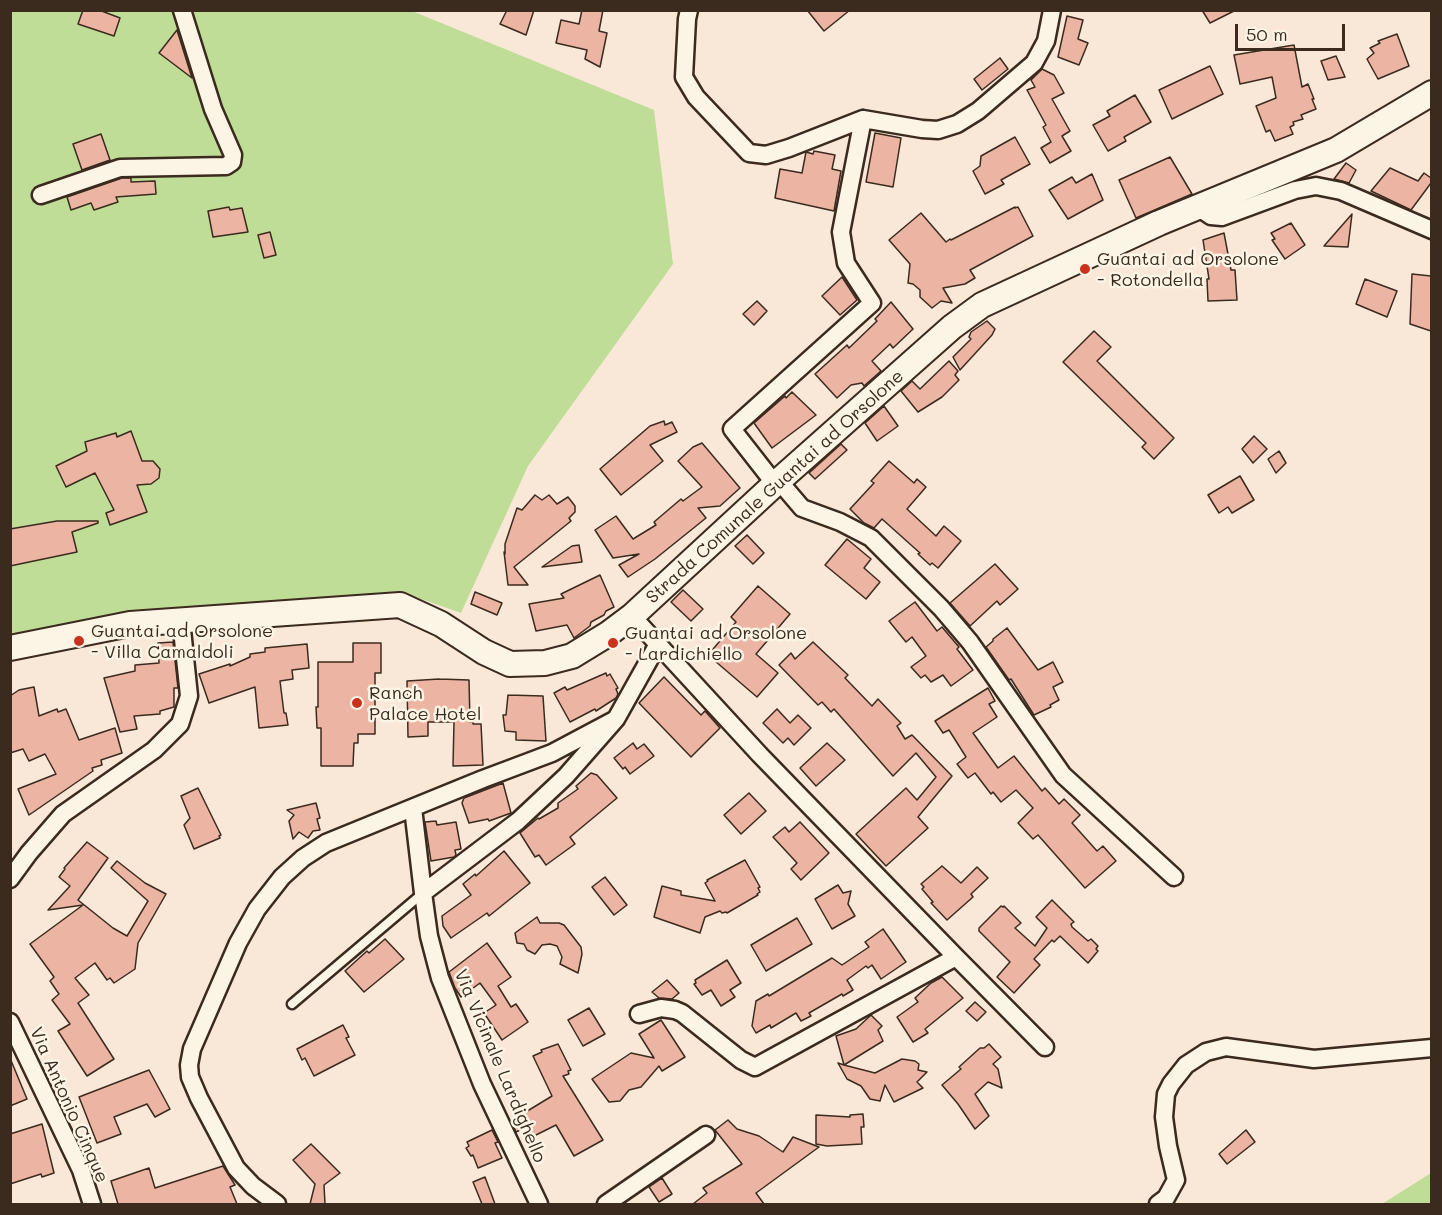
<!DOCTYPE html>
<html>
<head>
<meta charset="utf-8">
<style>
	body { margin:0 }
	#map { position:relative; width:1442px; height:1215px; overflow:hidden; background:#f9e8d8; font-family:Mali,sans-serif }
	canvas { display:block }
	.frame { position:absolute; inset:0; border:12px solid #3b2a1e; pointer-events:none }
	.scale { position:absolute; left:1235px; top:24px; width:110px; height:27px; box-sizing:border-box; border:3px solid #3b2a1e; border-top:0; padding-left:8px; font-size:18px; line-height:21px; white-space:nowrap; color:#3b2a1e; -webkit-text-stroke:4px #fcf5e5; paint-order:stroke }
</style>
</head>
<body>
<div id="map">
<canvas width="1442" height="1215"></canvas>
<div class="frame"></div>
<div class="scale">50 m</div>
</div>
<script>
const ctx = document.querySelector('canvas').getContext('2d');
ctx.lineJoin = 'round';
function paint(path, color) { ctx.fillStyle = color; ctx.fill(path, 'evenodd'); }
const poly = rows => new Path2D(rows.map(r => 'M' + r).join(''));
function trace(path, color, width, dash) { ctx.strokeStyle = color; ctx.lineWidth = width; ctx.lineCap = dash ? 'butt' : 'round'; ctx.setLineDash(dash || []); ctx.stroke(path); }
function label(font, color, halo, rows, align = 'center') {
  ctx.font = font + ' Mali,sans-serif'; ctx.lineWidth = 5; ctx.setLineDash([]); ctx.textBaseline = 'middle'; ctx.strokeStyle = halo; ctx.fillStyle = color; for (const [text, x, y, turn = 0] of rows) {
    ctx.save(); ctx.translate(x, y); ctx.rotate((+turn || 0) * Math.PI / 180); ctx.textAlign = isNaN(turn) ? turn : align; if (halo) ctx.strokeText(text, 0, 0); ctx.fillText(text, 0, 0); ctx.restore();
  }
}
paint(poly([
	[10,11,412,11,654,110,673,264,528,466,461,613,404,593,106,615,11,636],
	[1431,1173,1431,1204,1382,1204]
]), '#bfdd96');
const building = poly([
	[83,10,99,10,120,18,114,36,78,24,83,10],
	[507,10,534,10,526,35,500,24,507,10],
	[582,10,603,10,599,31,607,33,600,67,585,59,587,50,556,43,561,20,579,24,582,10],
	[807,10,850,10,824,31,807,10],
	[1202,10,1236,10,1210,23,1202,10],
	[1067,16,1083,20,1078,39,1088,43,1079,65,1058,57,1067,16],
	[177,30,192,78,159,53,177,30],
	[1397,34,1409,66,1378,79,1367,59,1374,53,1370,48,1380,43,1378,41,1397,34],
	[1294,45,1302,87,1308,84,1314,99,1312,99,1316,109,1301,115,1303,119,1293,122,1294,125,1290,127,1293,134,1275,141,1270,130,1266,132,1256,106,1276,98,1272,77,1240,84,1234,55,1294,45],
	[1336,56,1345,77,1328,80,1321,61,1336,56],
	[1000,58,1008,69,982,90,974,79,1000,58],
	[1210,66,1223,94,1172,119,1159,90,1210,66],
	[1042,69,1054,75,1064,93,1052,99,1070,131,1062,136,1071,151,1050,163,1041,148,1051,142,1043,127,1046,125,1027,90,1035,87,1031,80,1042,69],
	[1135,95,1151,122,1124,137,1126,141,1108,151,1093,125,1110,116,1107,111,1135,95],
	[875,133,901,138,893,187,866,182,875,133],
	[101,134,110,160,82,170,73,144,101,134],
	[1015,137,1030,164,1001,180,1004,184,985,194,973,171,980,166,981,156,1015,137],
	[814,151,835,155,832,169,841,171,834,211,775,198,780,169,802,173,806,152,813,154,814,151],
	[1170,157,1192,194,1136,218,1119,180,1170,157],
	[1346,163,1356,170,1349,183,1334,179,1346,163],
	[1390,168,1418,181,1424,173,1431,178,1431,183,1411,210,1371,191,1390,168],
	[1092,174,1103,200,1068,219,1049,190,1072,177,1076,183,1092,174],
	[122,178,131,178,131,182,155,181,156,194,116,197,118,202,94,210,91,203,71,210,67,197,122,178],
	[229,207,230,210,242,208,248,232,213,237,208,211,229,207],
	[1015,207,1015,208,1018,207,1033,236,970,270,975,278,965,284,943,288,952,303,941,301,932,308,920,297,920,290,913,284,908,283,910,264,889,240,921,213,946,242,950,239,951,240,1015,207],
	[1352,214,1348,247,1324,246,1352,214],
	[1291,223,1305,245,1285,259,1272,240,1275,239,1271,233,1291,223],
	[270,232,276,255,264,258,258,235,270,232],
	[1224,233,1231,270,1235,270,1237,300,1208,301,1207,279,1209,279,1203,240,1224,233],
	[1412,274,1431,276,1431,331,1410,324,1412,274],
	[842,277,857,300,840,315,822,296,842,277],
	[1365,279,1397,291,1387,317,1356,304,1365,279],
	[757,301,767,311,754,325,743,314,757,301],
	[891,302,913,329,893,348,890,344,872,361,881,371,864,386,862,383,851,385,837,398,815,374,847,345,849,348,877,321,875,319,891,302],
	[987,321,995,329,992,335,960,370,953,357,971,339,969,337,971,332,987,321],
	[1094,331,1111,347,1097,361,1174,438,1154,459,1142,447,1146,443,1063,362,1094,331],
	[949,361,958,371,955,375,959,380,942,397,918,412,901,391,912,381,920,389,949,361],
	[792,392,816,415,772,448,754,423,785,396,786,398,792,392],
	[884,406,898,426,877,441,865,423,884,406],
	[664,421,665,425,672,422,677,432,650,445,663,461,621,495,600,469,650,426,664,421],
	[131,431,142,461,153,461,160,469,159,478,151,484,137,485,147,512,110,525,106,513,114,510,95,473,66,487,56,466,87,451,85,442,116,433,117,437,131,431],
	[1254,436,1267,449,1253,463,1242,449,1254,436],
	[702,443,740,488,720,506,698,508,706,518,655,559,628,577,619,565,639,554,613,558,595,530,616,516,633,539,656,525,654,522,681,499,683,501,702,487,678,461,693,447,702,443],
	[841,444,847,450,815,479,809,473,841,444],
	[1279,451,1286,463,1276,473,1268,459,1279,451],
	[889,461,914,483,917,479,926,487,907,509,936,536,944,526,961,541,938,568,932,563,930,565,918,554,920,553,882,519,874,528,864,523,850,509,874,483,871,481,889,461],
	[1240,476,1254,500,1232,513,1228,507,1219,513,1208,495,1240,476],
	[535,495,542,500,549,495,557,504,568,497,575,506,575,512,569,518,571,521,514,567,528,585,508,585,504,552,505,554,505,544,517,508,522,510,535,495],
	[57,521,98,521,98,523,72,532,77,552,10,566,10,529,57,521],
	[747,535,764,553,753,564,735,546,747,535],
	[847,539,871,559,864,568,880,582,866,599,825,565,847,539],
	[579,545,582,562,542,567,572,546,579,545],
	[995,564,1018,589,1000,605,997,601,970,626,950,603,995,564],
	[600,575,614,607,606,611,604,615,591,622,590,626,574,638,567,625,536,631,529,604,564,598,561,594,600,575],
	[758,586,790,614,756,654,778,673,757,697,708,655,736,622,731,617,758,586],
	[683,590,703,609,691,621,671,602,683,590],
	[475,592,502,603,497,615,471,604,475,592],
	[915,602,937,631,942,627,959,647,957,649,973,670,951,686,943,675,931,682,925,675,921,678,911,667,926,656,912,637,906,642,889,621,915,602],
	[1007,628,1038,670,1053,662,1063,682,1053,687,1059,700,1050,705,1051,707,1034,715,1011,679,1009,680,986,647,993,641,993,639,1007,628],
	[173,642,178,688,174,688,174,707,160,711,160,714,134,716,137,729,120,732,104,678,135,671,135,665,159,663,158,643,173,642],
	[813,642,848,675,845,678,872,706,878,699,897,719,901,723,897,726,905,739,912,735,952,776,918,817,928,828,886,866,856,834,906,788,917,800,936,777,916,753,893,776,834,709,831,712,822,702,818,705,779,665,791,653,795,659,813,642],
	[353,643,381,643,381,673,375,673,375,734,358,734,358,743,354,743,353,766,321,766,321,728,317,728,316,707,318,707,318,662,353,662,353,643],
	[307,644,309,668,292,670,293,679,280,681,284,713,286,713,288,725,259,728,255,687,209,703,199,674,230,664,230,666,250,657,250,654,265,652,265,648,307,644],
	[606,673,607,676,610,674,618,688,616,689,618,694,616,698,596,711,595,709,570,722,554,693,565,687,567,690,606,673],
	[664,677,701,715,705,711,720,728,691,757,639,703,664,677],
	[439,679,469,680,470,722,473,722,473,724,481,724,483,765,453,766,454,722,428,722,428,736,408,737,407,681,439,679],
	[34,687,39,716,57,709,58,712,66,709,79,740,115,728,122,753,101,760,102,765,92,768,93,771,29,815,18,789,56,774,45,754,29,761,23,749,10,753,10,696,19,690,34,687],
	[988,688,995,701,989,704,997,717,973,733,998,768,1014,756,1042,791,1045,788,1059,804,1064,799,1080,815,1072,823,1097,851,1103,846,1116,861,1085,888,1038,835,1033,839,1018,823,1033,808,1016,790,1001,802,993,792,991,794,975,773,968,778,957,764,966,757,949,730,943,733,935,721,988,688],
	[508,695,543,696,546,741,516,740,516,732,505,731,503,715,506,715,508,695],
	[777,709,790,723,798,715,811,728,794,745,788,738,783,743,763,723,777,709],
	[633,743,637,749,644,744,654,756,630,774,625,767,623,769,614,758,633,743],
	[827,743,845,760,816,786,800,768,827,743],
	[591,773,597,775,617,798,570,837,575,844,546,865,539,855,535,857,520,833,538,818,539,819,558,808,558,803,578,789,576,786,591,773],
	[503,783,511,813,489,821,488,819,469,823,462,803,464,798,503,783],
	[198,788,221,835,219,836,220,838,194,849,184,825,190,818,181,796,198,788],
	[749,793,766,811,741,834,724,815,749,793],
	[316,803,320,818,317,819,320,830,313,831,308,838,299,832,293,839,289,821,294,815,287,810,316,803],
	[436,821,437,825,456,822,461,849,455,850,456,855,454,857,431,861,425,822,436,821],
	[800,822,829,853,801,880,791,869,797,863,773,837,785,827,789,832,800,822],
	[87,842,108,858,78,900,113,928,127,936,148,901,111,868,117,861,145,883,166,894,138,943,135,969,114,983,110,978,107,980,95,963,75,978,89,995,78,1003,114,1059,87,1076,58,1031,70,1024,52,1000,59,994,50,981,54,977,30,944,83,905,48,910,70,886,59,877,65,869,64,868,87,842],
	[504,851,530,883,489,916,487,913,451,938,443,926,442,916,471,895,463,884,475,874,476,876,504,851],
	[745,860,760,887,758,888,760,892,757,894,758,895,727,913,726,912,722,913,720,911,705,917,700,933,654,917,662,886,681,891,681,895,715,901,705,883,708,881,707,880,745,860],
	[942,866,961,883,977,867,988,878,971,894,973,897,947,920,931,903,933,902,922,889,924,887,921,884,942,866],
	[605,877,627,905,614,915,592,887,605,877],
	[838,885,843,893,851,891,848,904,855,916,832,929,815,899,838,885],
	[1052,900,1074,922,1071,924,1072,927,1088,941,1091,939,1098,946,1096,949,1098,951,1088,963,1060,936,1054,942,1052,940,1034,959,1040,965,1014,993,997,977,1010,962,979,931,979,928,1001,906,1003,907,1004,906,1021,923,1015,928,1035,946,1047,928,1036,917,1052,900],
	[537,917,540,923,559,923,564,925,581,947,582,954,578,973,560,964,562,957,557,946,550,944,542,945,535,954,527,950,524,944,517,943,515,933,537,917],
	[797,918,812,944,766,971,751,945,797,918],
	[883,929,906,962,881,979,872,965,868,968,866,966,847,980,853,990,843,996,842,994,809,1013,811,1016,801,1021,796,1013,771,1028,770,1025,756,1033,752,1026,756,1001,768,994,769,996,832,958,842,965,869,947,865,942,883,929],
	[385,939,404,959,364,992,345,971,367,951,369,953,385,939],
	[487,943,511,977,498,986,511,1007,516,1004,528,1022,502,1040,484,1013,496,1005,480,983,461,997,455,988,449,972,487,943],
	[727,960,741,983,730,990,735,997,721,1006,711,990,702,995,694,984,696,983,695,980,727,960],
	[942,977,963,998,925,1029,928,1033,913,1042,897,1017,918,1002,915,998,931,983,942,977],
	[667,980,679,993,672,999,659,998,652,992,667,980],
	[975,1002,986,1012,977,1021,966,1011,975,1002],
	[589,1008,605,1034,583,1046,568,1020,589,1008],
	[871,1015,882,1026,878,1030,883,1041,844,1065,875,1073,902,1059,915,1061,919,1064,918,1070,927,1072,917,1082,923,1088,894,1102,885,1085,880,1101,870,1099,861,1086,847,1079,838,1063,844,1065,836,1036,856,1029,871,1015],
	[661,1020,685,1057,662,1071,659,1066,641,1087,629,1090,620,1101,609,1102,592,1079,631,1053,654,1058,639,1034,661,1020],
	[343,1025,349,1037,346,1038,355,1055,314,1076,305,1058,302,1060,297,1049,343,1025],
	[558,1044,571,1070,568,1071,569,1074,563,1076,603,1140,574,1156,556,1125,534,1136,528,1126,516,1132,511,1121,552,1096,533,1056,542,1052,541,1050,558,1044],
	[989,1044,1001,1057,993,1064,998,1069,1002,1088,988,1082,975,1094,989,1116,975,1129,958,1104,942,1085,961,1069,959,1067,980,1048,984,1048,989,1044],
	[10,1058,27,1099,10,1106,10,1058],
	[149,1070,170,1109,155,1117,147,1104,114,1117,121,1134,97,1143,79,1097,149,1070],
	[863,1114,864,1127,861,1127,862,1144,827,1146,816,1144,816,1115,850,1117,850,1115,863,1114],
	[728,1120,737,1129,759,1136,783,1152,793,1137,819,1147,756,1193,764,1204,693,1204,707,1193,703,1188,742,1164,715,1130,728,1120],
	[42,1124,54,1173,42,1177,41,1174,10,1184,10,1134,42,1124],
	[492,1130,498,1142,495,1143,502,1158,478,1168,473,1155,471,1156,466,1148,469,1146,467,1142,492,1130],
	[1246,1130,1255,1142,1227,1164,1219,1154,1246,1130],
	[311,1144,340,1173,324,1185,325,1204,310,1204,315,1184,293,1160,311,1144],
	[223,1166,235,1185,230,1187,237,1204,118,1204,111,1181,149,1168,155,1188,223,1166],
	[485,1177,495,1204,482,1204,473,1182,485,1177],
	[662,1178,672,1194,659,1202,649,1187,662,1178]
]);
paint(building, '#ecb4a3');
trace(building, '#3b2a1e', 1.5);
const lane = poly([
	[292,1004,423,893]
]);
const street = poly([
	[689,10,687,19,684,77,696,97,749,153,766,155,789,148,863,119,922,129,938,130,957,124,978,111,1034,63,1046,41,1052,10],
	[41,195,120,168,226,166,232,162,233,155,213,109,182,10],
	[1199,208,1211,216,1222,217,1295,190,1316,186,1341,191,1432,230],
	[779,481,802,508,840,522,871,538,941,608,970,642,1063,775,1174,877],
	[775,484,732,429,872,303,846,263,841,232,863,119],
	[632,616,760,755,956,957,1045,1047],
	[413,808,423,893],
	[10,879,29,853,63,814,154,750,180,724,189,696,181,620],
	[639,1014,661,1008,675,1010,682,1013,741,1060,755,1067,956,957],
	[10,1022,81,1170,92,1204],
	[277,1204,253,1186,236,1168,199,1098,190,1077,189,1065,192,1049,238,943,257,909,282,877,303,858,326,843,483,779,552,753,616,719],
	[539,1204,482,1084,440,978,429,936,423,893,518,821,566,776,616,719,658,644],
	[606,1204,706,1135],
	[1158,1204,1166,1198,1176,1180,1168,1146,1164,1117,1166,1094,1171,1084,1186,1065,1206,1052,1226,1047,1314,1059,1432,1048]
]);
const secondary = poly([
	[10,648,130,624,400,605,441,624,484,652,510,664,545,663,572,656,608,634,632,616,775,484,952,327,982,305,1159,223,1336,150,1432,93]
]);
trace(lane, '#3b2a1e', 13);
trace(street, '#3b2a1e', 21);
trace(secondary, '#3b2a1e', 28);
trace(lane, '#fcf5e5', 8);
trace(street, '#fcf5e5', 16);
trace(secondary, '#fcf5e5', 24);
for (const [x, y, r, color] of [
	[1085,269,6,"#c8321e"],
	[79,641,6,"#c8321e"],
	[613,643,6,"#c8321e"],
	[357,703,6,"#c8321e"]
]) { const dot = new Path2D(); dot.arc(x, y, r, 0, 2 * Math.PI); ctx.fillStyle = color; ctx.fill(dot); trace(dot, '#fcf5e5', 2); }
label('18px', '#3b2a1e', '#fcf5e5', [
	["Guantai ad Orsolone",1097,259],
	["- Rotondella",1097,280],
	["Guantai ad Orsolone",91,631],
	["- Villa Camaldoli",91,652],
	["Guantai ad Orsolone",625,633],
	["- Lardichiello",625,654],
	["Ranch",369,693],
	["Palace Hotel",369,714]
], 'left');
label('18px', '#3b2a1e', '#fcf5e5', [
	["Strada Comunale Guantai ad Orsolone",775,487,-42],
	["Via Vicinale Lardighello",500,1066,67],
	["Via Antonio Cinque",69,1105,66]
]);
</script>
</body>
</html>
